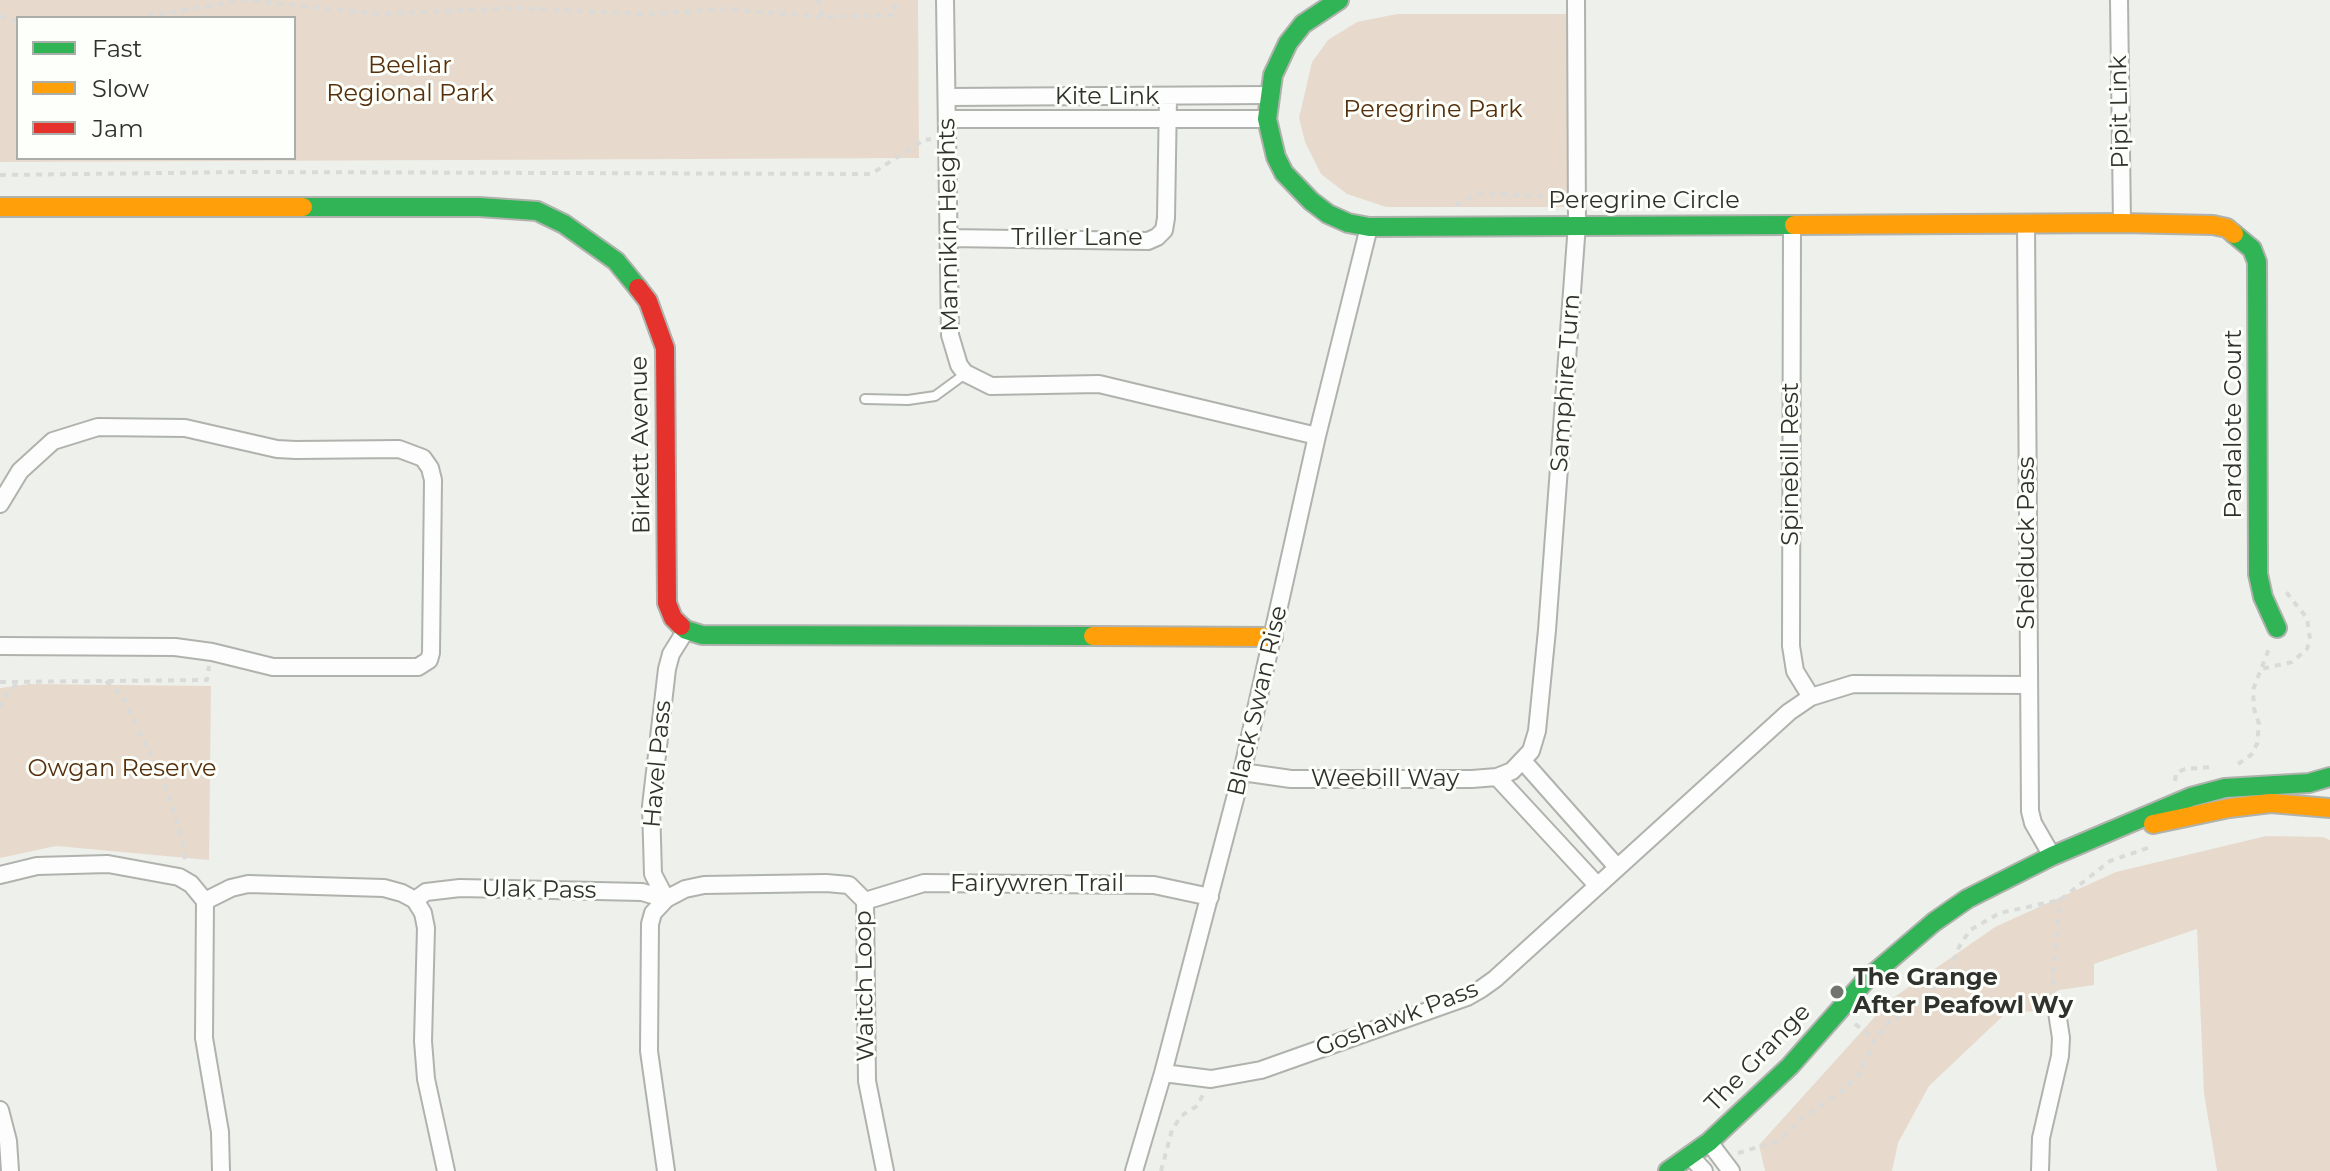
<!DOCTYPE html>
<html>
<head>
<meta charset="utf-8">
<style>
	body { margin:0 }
	#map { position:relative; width:2330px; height:1171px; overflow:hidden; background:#eef0eb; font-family:Montserrat,sans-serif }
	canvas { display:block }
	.legend { position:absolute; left:16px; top:16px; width:280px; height:144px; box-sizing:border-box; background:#fdfffb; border:2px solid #abada9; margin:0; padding:10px 14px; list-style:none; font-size:24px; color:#30322e }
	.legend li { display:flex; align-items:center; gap:16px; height:40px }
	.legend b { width:40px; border:2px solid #abada9 }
</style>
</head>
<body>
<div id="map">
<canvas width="2330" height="1171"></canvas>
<ul class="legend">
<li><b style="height:10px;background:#30b455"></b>Fast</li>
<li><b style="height:10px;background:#ff9f0a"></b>Slow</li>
<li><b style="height:10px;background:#e5322d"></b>Jam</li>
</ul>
</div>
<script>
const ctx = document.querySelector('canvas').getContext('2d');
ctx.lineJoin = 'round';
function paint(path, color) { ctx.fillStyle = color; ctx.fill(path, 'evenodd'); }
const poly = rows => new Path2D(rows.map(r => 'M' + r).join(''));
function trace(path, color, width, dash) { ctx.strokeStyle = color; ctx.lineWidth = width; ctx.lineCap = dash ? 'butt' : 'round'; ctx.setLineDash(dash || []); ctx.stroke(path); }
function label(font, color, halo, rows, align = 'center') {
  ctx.font = font + ' Montserrat,sans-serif'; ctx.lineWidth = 6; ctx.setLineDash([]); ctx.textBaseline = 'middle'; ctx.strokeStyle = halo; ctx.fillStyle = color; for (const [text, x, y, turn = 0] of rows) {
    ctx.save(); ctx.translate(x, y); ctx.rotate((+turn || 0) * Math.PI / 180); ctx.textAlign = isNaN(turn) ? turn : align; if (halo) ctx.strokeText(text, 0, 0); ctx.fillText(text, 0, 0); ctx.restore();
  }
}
paint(poly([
	[0,0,918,0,919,158,0,162],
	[18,18,294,18,294,158,18,158],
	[1397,14,1567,14,1567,207,1386,207,1347,194,1321,174,1305,142,1299,118,1312,62,1328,40,1357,22],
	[29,684,211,686,209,860,56,846,0,858,0,688],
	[2266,836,2323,837,2330,840,2330,1171,2217,1171,2204,1094,2197,929,2094,964,2094,985,2059,990,2043,1000,2036,1011,2006,1013,1929,1086,1898,1143,1892,1171,1765,1171,1759,1145,1890,1000,1995,927,2116,872]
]), '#e7dacd');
const lane = poly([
	[865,399,908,400,935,396,965,374]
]);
const street = poly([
	[945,0,950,335,959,365,965,373,991,386,1099,384,1317,436],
	[2119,0,2122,223],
	[947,97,1268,95],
	[947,119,1267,119],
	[2026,223,2030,811,2033,823,2052,856],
	[1792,225,1791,646,1795,671,1811,697],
	[950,238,1148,241,1157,237,1164,230,1166,218,1168,97],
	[0,504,20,471,53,441,98,427,185,428,277,449,296,450,399,449,423,458,430,468,433,480,431,653,429,660,418,667,273,667,212,652,175,647,0,646],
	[1523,761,1617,867],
	[1242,772,1291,779,1472,779,1497,777,1512,771,1531,751,1537,731,1547,630,1577,224,1576,0],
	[1497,777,1597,885],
	[0,875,37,866,108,864,179,877,191,884,205,901,231,888,248,884,384,888,402,893,415,900,423,913,426,928,423,1041,426,1079,446,1171],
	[666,899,653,874,651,806,667,669,671,654,686,630],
	[415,900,426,892,460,888,642,892,666,899],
	[205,901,204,1038,220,1132,221,1171],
	[865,901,924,883,1154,885,1210,897],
	[1163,1073,1211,1079,1261,1070,1467,997,1481,989,1495,979,1789,712,1811,697,1853,684,2028,685],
	[0,1110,8,1141,10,1171],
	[1709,1142,1731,1171],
	[1691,1157,1704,1171],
	[666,1171,649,1051,650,924,653,913,666,899,685,889,704,885,826,883,849,885,865,901,867,1081,885,1171],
	[1134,1171,1163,1073,1242,772,1317,436,1369,227],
	[2040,1171,2041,1138,2060,1056,2061,1038,2057,1012]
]);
const fast = poly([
	[1339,0,1303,24,1288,43,1273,75,1267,119,1276,157,1284,173,1311,201,1328,214,1348,223,1369,227,1794,225],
	[303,207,479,207,537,211,564,224,616,261,638,288],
	[2234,234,2252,249,2257,262,2258,574,2263,597,2277,628],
	[681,626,686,630,702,635,1093,636],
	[1668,1171,1709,1142,1790,1066,1865,981,1934,922,1967,899,2052,856,2191,797,2225,788,2309,783,2330,777]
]);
const slow = poly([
	[0,207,303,207],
	[1794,225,2122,223,2213,225,2227,228,2234,234],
	[1093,636,1273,637],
	[2153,824,2229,808,2271,803,2330,808]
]);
const jam = poly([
	[638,288,648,301,665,348,667,603,673,618,681,626]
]);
trace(lane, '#b0b2ad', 12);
trace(street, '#b0b2ad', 20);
trace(fast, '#b0b2ad', 22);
trace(slow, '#b0b2ad', 22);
trace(jam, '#b0b2ad', 22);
trace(poly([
	[817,0,822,6,821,17],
	[0,16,18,22],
	[135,18,244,0,381,14,515,8,644,14,727,9,821,17,895,15,895,0],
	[0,175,246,172,871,174,924,140,931,139],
	[1456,205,1479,193,1560,197],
	[2262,667,2270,646],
	[106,681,123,697,166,788,182,838,185,860],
	[0,682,207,680,209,666],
	[0,708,5,695,19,682],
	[2238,764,2251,755,2257,744,2259,724,2254,709,2253,690,2261,669,2292,662,2307,649,2310,639,2307,618,2286,592],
	[2175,781,2176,773,2185,769,2213,767],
	[2053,997,2053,974,2060,900],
	[1855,1024,1875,1039],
	[1738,1153,1779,1141,1801,1119,1841,1092,1859,1075,1875,1039,1891,1020,1914,1008,1950,972,1959,947,1970,930,2000,913,2060,900,2110,861,2153,846],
	[1161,1171,1172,1130,1181,1116,1197,1106,1204,1093]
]), '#dadad9', 4, [6, 6]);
trace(lane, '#fcfdfc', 8);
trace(street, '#fcfdfc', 16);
trace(fast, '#30b455', 18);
trace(slow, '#ff9f0a', 18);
trace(jam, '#e5322d', 18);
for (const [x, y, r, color] of [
	[1837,992,8,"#727470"]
]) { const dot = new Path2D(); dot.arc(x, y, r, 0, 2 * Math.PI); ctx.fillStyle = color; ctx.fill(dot); trace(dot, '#fdfffb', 3); }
label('24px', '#56300d', '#fdfffb', [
	["Beeliar",410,66],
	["Regional Park",410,94],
	["Peregrine Park",1433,110],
	["Owgan Reserve",122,769]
]);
label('24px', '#30322e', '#fdfffb', [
	["Kite Link",1107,97],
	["Pipit Link",2120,112,-91],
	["Peregrine Circle",1644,201],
	["Mannikin Heights",949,225,-91],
	["Triller Lane",1077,238],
	["Samphire Turn",1566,383,-86],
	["Pardalote Court",2234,424,-90],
	["Birkett Avenue",641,445,-91],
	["Spinebill Rest",1791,464,-90],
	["Shelduck Pass",2027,543,-90],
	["Black Swan Rise",1258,701,-77],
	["Havel Pass",658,764,-85],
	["Weebill Way",1385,779],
	["Fairywren Trail",1037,884],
	["Ulak Pass",539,890,1],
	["Waitch Loop",865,986,-91],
	["Goshawk Pass",1397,1019,-21],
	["The Grange",1758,1058,-46]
]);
label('bold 24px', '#30322e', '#fdfffb', [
	["The Grange",1853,978],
	["After Peafowl Wy",1853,1006]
], 'left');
</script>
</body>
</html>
